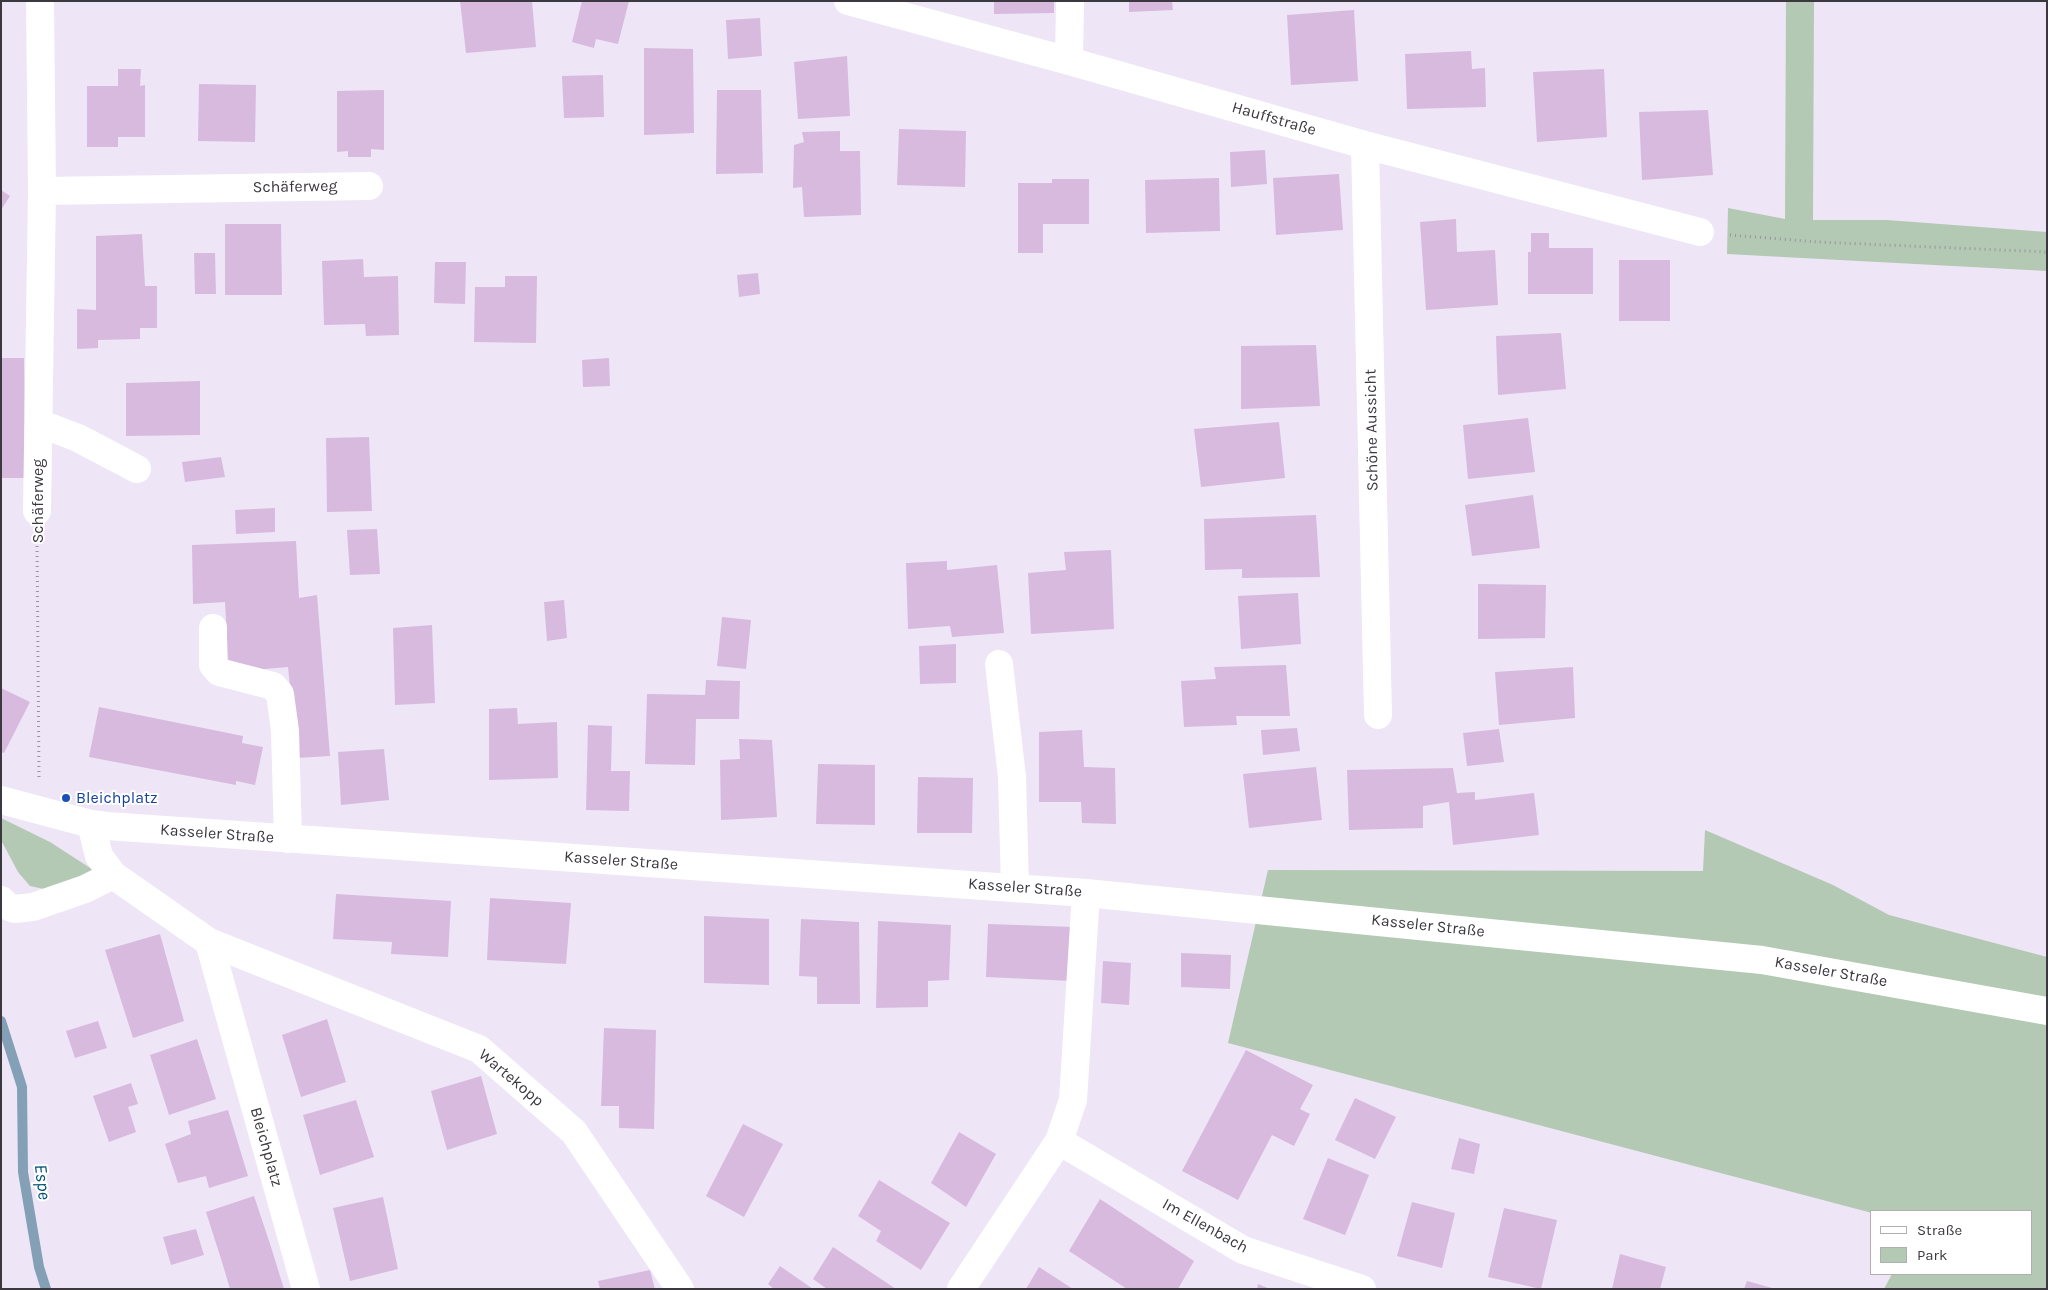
<!DOCTYPE html>
<html>
<head>
<meta charset="utf-8">
<style>
	body { margin:0 }
	#map { position:relative; width:2048px; height:1290px; overflow:hidden; background:#eee5f6; font-family:Karla,sans-serif }
	canvas { display:block }
	.frame { position:absolute; inset:0; border:2px solid #3c383f; pointer-events:none }
	.legend { position:absolute; left:1870px; top:1210px; width:162px; height:65px; box-sizing:border-box; background:#fff; border:1px solid #b1afb2; margin:0; padding:6px 9px; list-style:none; font-size:15px; color:#3c383f }
	.legend li { display:flex; align-items:center; gap:10px; height:25px }
	.legend b { width:25px; border:1px solid #b1afb2 }
</style>
</head>
<body>
<div id="map">
<canvas width="2048" height="1290"></canvas>
<div class="frame"></div>
<ul class="legend">
<li><b style="height:6px;background:#fff"></b>Straße</li>
<li><b style="height:14px;background:#b3c9b4"></b>Park</li>
</ul>
</div>
<script>
const ctx = document.querySelector('canvas').getContext('2d');
ctx.lineJoin = 'round';
function paint(path, color) { ctx.fillStyle = color; ctx.fill(path, 'evenodd'); }
const poly = rows => new Path2D(rows.map(r => 'M' + r).join(''));
function trace(path, color, width, dash) { ctx.strokeStyle = color; ctx.lineWidth = width; ctx.lineCap = dash ? 'butt' : 'round'; ctx.setLineDash(dash || []); ctx.stroke(path); }
function label(font, color, halo, rows, align = 'center') {
  ctx.font = font + ' Karla,sans-serif'; ctx.lineWidth = 4; ctx.setLineDash([]); ctx.textBaseline = 'middle'; ctx.strokeStyle = halo; ctx.fillStyle = color; for (const [text, x, y, turn = 0] of rows) {
    ctx.save(); ctx.translate(x, y); ctx.rotate((+turn || 0) * Math.PI / 180); ctx.textAlign = isNaN(turn) ? turn : align; if (halo) ctx.strokeText(text, 0, 0); ctx.fillText(text, 0, 0); ctx.restore();
  }
}
paint(poly([
	[1786,1,1814,1,1813,220,1887,220,2047,232,2047,271,1727,254,1728,208,1785,219],
	[1,818,50,842,98,873,44,889,30,886,18,872,1,840],
	[1705,830,1833,885,1889,915,2047,957,2047,1289,1884,1289,1892,1274,2032,1274,2032,1211,1872,1213,1228,1043,1268,870,1703,871]
]), '#b3c9b4');
trace(poly([
	[1,1021,22,1087,23,1172,39,1267,46,1289]
]), '#83a0b6', 10);
paint(poly([
	[460,1,532,1,536,47,466,53],
	[582,1,629,1,618,44,596,39,594,48,572,42],
	[994,1,1054,1,1054,13,994,14],
	[1129,1,1172,1,1173,10,1129,12],
	[1354,10,1358,81,1291,85,1287,15],
	[760,18,762,56,728,59,726,20],
	[644,48,693,49,694,133,644,135],
	[1471,51,1472,69,1485,68,1486,107,1407,109,1405,54],
	[847,56,850,116,798,119,794,62],
	[118,69,141,69,140,86,145,85,145,137,118,137,118,147,87,147,87,86,118,86],
	[1604,69,1607,137,1537,142,1533,72],
	[603,75,604,117,564,118,562,76],
	[199,84,256,85,255,142,198,141],
	[384,90,384,150,371,149,371,157,348,157,348,151,337,152,337,91],
	[717,90,761,90,763,173,716,174],
	[1708,110,1713,175,1642,180,1639,112],
	[899,129,966,131,965,187,897,185],
	[840,131,840,151,860,151,861,215,804,217,802,187,793,188,794,145,804,142,802,132],
	[1265,150,1267,184,1231,187,1230,152],
	[1339,174,1343,230,1276,235,1273,178],
	[1219,178,1220,231,1146,233,1145,180],
	[1052,179,1089,179,1089,224,1043,224,1043,253,1018,253,1018,183,1052,183],
	[1,190,10,196,1,210],
	[1456,219,1457,252,1495,250,1498,305,1426,310,1420,222],
	[225,224,281,224,282,295,225,295],
	[1531,233,1549,233,1549,248,1593,248,1593,294,1528,294,1528,252,1531,252],
	[142,234,145,286,157,286,157,328,140,328,140,339,98,340,98,348,77,349,77,309,96,310,96,236],
	[194,253,215,253,216,294,195,294],
	[363,259,364,277,398,276,399,335,366,336,365,324,324,325,322,261],
	[1619,260,1670,260,1670,321,1619,321],
	[435,262,466,262,465,304,434,303],
	[758,273,760,294,739,297,737,275],
	[505,276,537,276,536,343,474,342,475,287,505,287],
	[1561,333,1566,389,1498,395,1496,336],
	[1316,345,1320,406,1241,409,1241,346],
	[1,358,24,358,25,478,1,478],
	[609,358,610,386,583,387,582,360],
	[200,381,200,435,126,436,126,383],
	[1528,418,1535,472,1468,479,1463,425],
	[1279,422,1285,478,1201,487,1194,429],
	[369,437,372,511,327,512,326,438],
	[221,457,225,477,185,482,182,462],
	[1533,495,1540,548,1472,556,1465,505],
	[275,508,275,532,236,534,235,510],
	[1316,515,1320,577,1242,578,1242,569,1205,570,1204,519],
	[377,529,380,574,350,575,347,530],
	[296,541,299,598,317,595,330,756,297,758,288,667,229,672,225,602,193,604,192,545],
	[1111,550,1114,629,1031,634,1028,573,1066,570,1064,552],
	[947,561,947,570,997,565,1004,633,952,637,950,626,908,629,906,563],
	[1478,584,1546,585,1545,638,1478,639],
	[1298,593,1301,644,1241,649,1238,596],
	[564,600,567,638,547,641,544,602],
	[722,617,751,620,746,669,717,666],
	[432,625,435,703,395,705,393,628],
	[956,644,956,683,920,684,919,646],
	[1286,665,1290,716,1236,716,1237,725,1184,727,1181,681,1216,679,1214,667],
	[1573,667,1575,718,1499,725,1495,672],
	[706,680,740,681,739,719,696,719,695,765,645,764,647,694,705,695],
	[1,688,30,702,4,753,1,752],
	[99,707,243,736,242,743,263,747,255,785,236,781,236,785,89,757],
	[517,708,518,724,557,722,558,778,489,780,489,709],
	[588,725,612,726,611,771,630,771,629,811,586,810],
	[1297,728,1300,751,1263,755,1261,730],
	[1499,729,1504,762,1467,766,1463,733],
	[1082,730,1084,767,1115,768,1116,824,1082,823,1081,802,1039,802,1039,732],
	[739,739,772,740,777,817,721,820,720,760,740,759],
	[384,749,389,800,341,805,338,752],
	[818,764,875,765,875,825,816,824],
	[1316,767,1322,820,1249,828,1243,774],
	[1453,768,1457,793,1475,792,1475,800,1534,793,1539,835,1453,845,1449,802,1423,806,1423,828,1349,830,1347,770],
	[918,777,973,778,972,833,917,833],
	[336,894,451,901,448,957,391,954,392,942,333,939],
	[490,898,571,903,566,964,487,960],
	[704,916,769,919,769,985,704,983],
	[801,919,859,922,860,1004,817,1004,817,977,799,976],
	[878,921,951,925,949,980,928,981,928,1007,876,1008],
	[988,924,1074,927,1072,981,986,977],
	[160,934,184,1021,133,1038,105,950],
	[1181,953,1231,955,1230,989,1181,987],
	[1103,961,1131,963,1129,1005,1101,1003],
	[327,1019,346,1082,301,1097,282,1035],
	[98,1021,107,1048,75,1058,66,1031],
	[604,1028,656,1030,654,1129,619,1128,619,1106,601,1106],
	[197,1039,216,1099,169,1115,150,1055],
	[1246,1050,1313,1085,1300,1109,1310,1114,1294,1146,1272,1135,1238,1200,1182,1171],
	[481,1076,497,1134,447,1150,431,1091],
	[131,1083,138,1104,128,1107,136,1132,109,1142,93,1096],
	[1355,1098,1396,1117,1375,1159,1335,1140],
	[356,1100,374,1157,320,1175,303,1115],
	[228,1110,248,1176,209,1188,206,1176,178,1183,165,1144,191,1134,188,1121],
	[743,1124,783,1144,744,1217,706,1196],
	[959,1132,996,1154,966,1207,931,1183],
	[1459,1138,1480,1144,1474,1174,1451,1169],
	[1328,1158,1369,1175,1345,1235,1303,1219],
	[879,1180,950,1223,921,1270,876,1241,881,1231,858,1216],
	[254,1196,271,1247,284,1289,230,1289,222,1262,206,1212],
	[383,1197,398,1269,350,1281,333,1208],
	[1100,1199,1194,1261,1178,1289,1127,1289,1069,1251],
	[1412,1202,1455,1213,1442,1268,1397,1256],
	[1504,1208,1557,1220,1541,1289,1488,1277],
	[196,1229,204,1255,171,1265,163,1237],
	[833,1247,896,1289,827,1289,813,1279],
	[1620,1254,1666,1267,1660,1289,1612,1289],
	[780,1266,813,1289,774,1289,768,1284],
	[1039,1267,1073,1289,1026,1289],
	[650,1270,655,1289,600,1289,598,1281],
	[1747,1281,1772,1288,1772,1289,1744,1289],
	[1258,1284,1270,1289,1257,1289]
]), '#d8badf');
trace(poly([
	[1730,235,1818,242,2047,252],
	[37,541,39,778]
]), '#9a939f', 3, [1, 4]);
trace(poly([
	[848,1,1069,61,1365,145,1700,232],
	[1069,61,1070,1],
	[1365,145,1378,715],
	[42,191,369,186],
	[39,423,78,438,137,469],
	[37,511,42,191,40,1],
	[213,628,213,665,219,672,273,686,280,694,285,731,288,839],
	[999,664,1012,777,1015,887],
	[1,800,91,824,107,826,1086,893,1762,960,2047,1011],
	[91,824,99,856,113,875,209,942,479,1049,574,1132,680,1289],
	[1,900,7,906,14,909,33,907,85,889,113,875],
	[209,942,306,1289],
	[1059,1141,1243,1250,1362,1289],
	[961,1289,1059,1141,1073,1100,1086,893]
]), '#fff', 28);
for (const [x, y, r, color] of [
	[66,798,5,"#1a4fb4"]
]) { const dot = new Path2D(); dot.arc(x, y, r, 0, 2 * Math.PI); ctx.fillStyle = color; ctx.fill(dot); trace(dot, '#fff', 2); }
label('16px', '#3c383f', '#fff', [
	["Hauffstraße",1274,119,16],
	["Schäferweg",295,187,-1],
	["Schöne Aussicht",1372,430,-91],
	["Schäferweg",38,501,-90],
	["Kasseler Straße",217,834,4],
	["Kasseler Straße",621,861,4],
	["Kasseler Straße",1025,888,4],
	["Kasseler Straße",1428,926,6],
	["Kasseler Straße",1831,972,10],
	["Wartekopp",511,1078,40],
	["Bleichplatz",266,1147,74],
	["Im Ellenbach",1205,1226,29]
]);
label('16px', '#164399', '#fff', [
	["Bleichplatz",76,798]
], 'left');
label('italic 18px', '#015176', '#fff', [
	["Espe",42,1182,83]
]);
</script>
</body>
</html>
